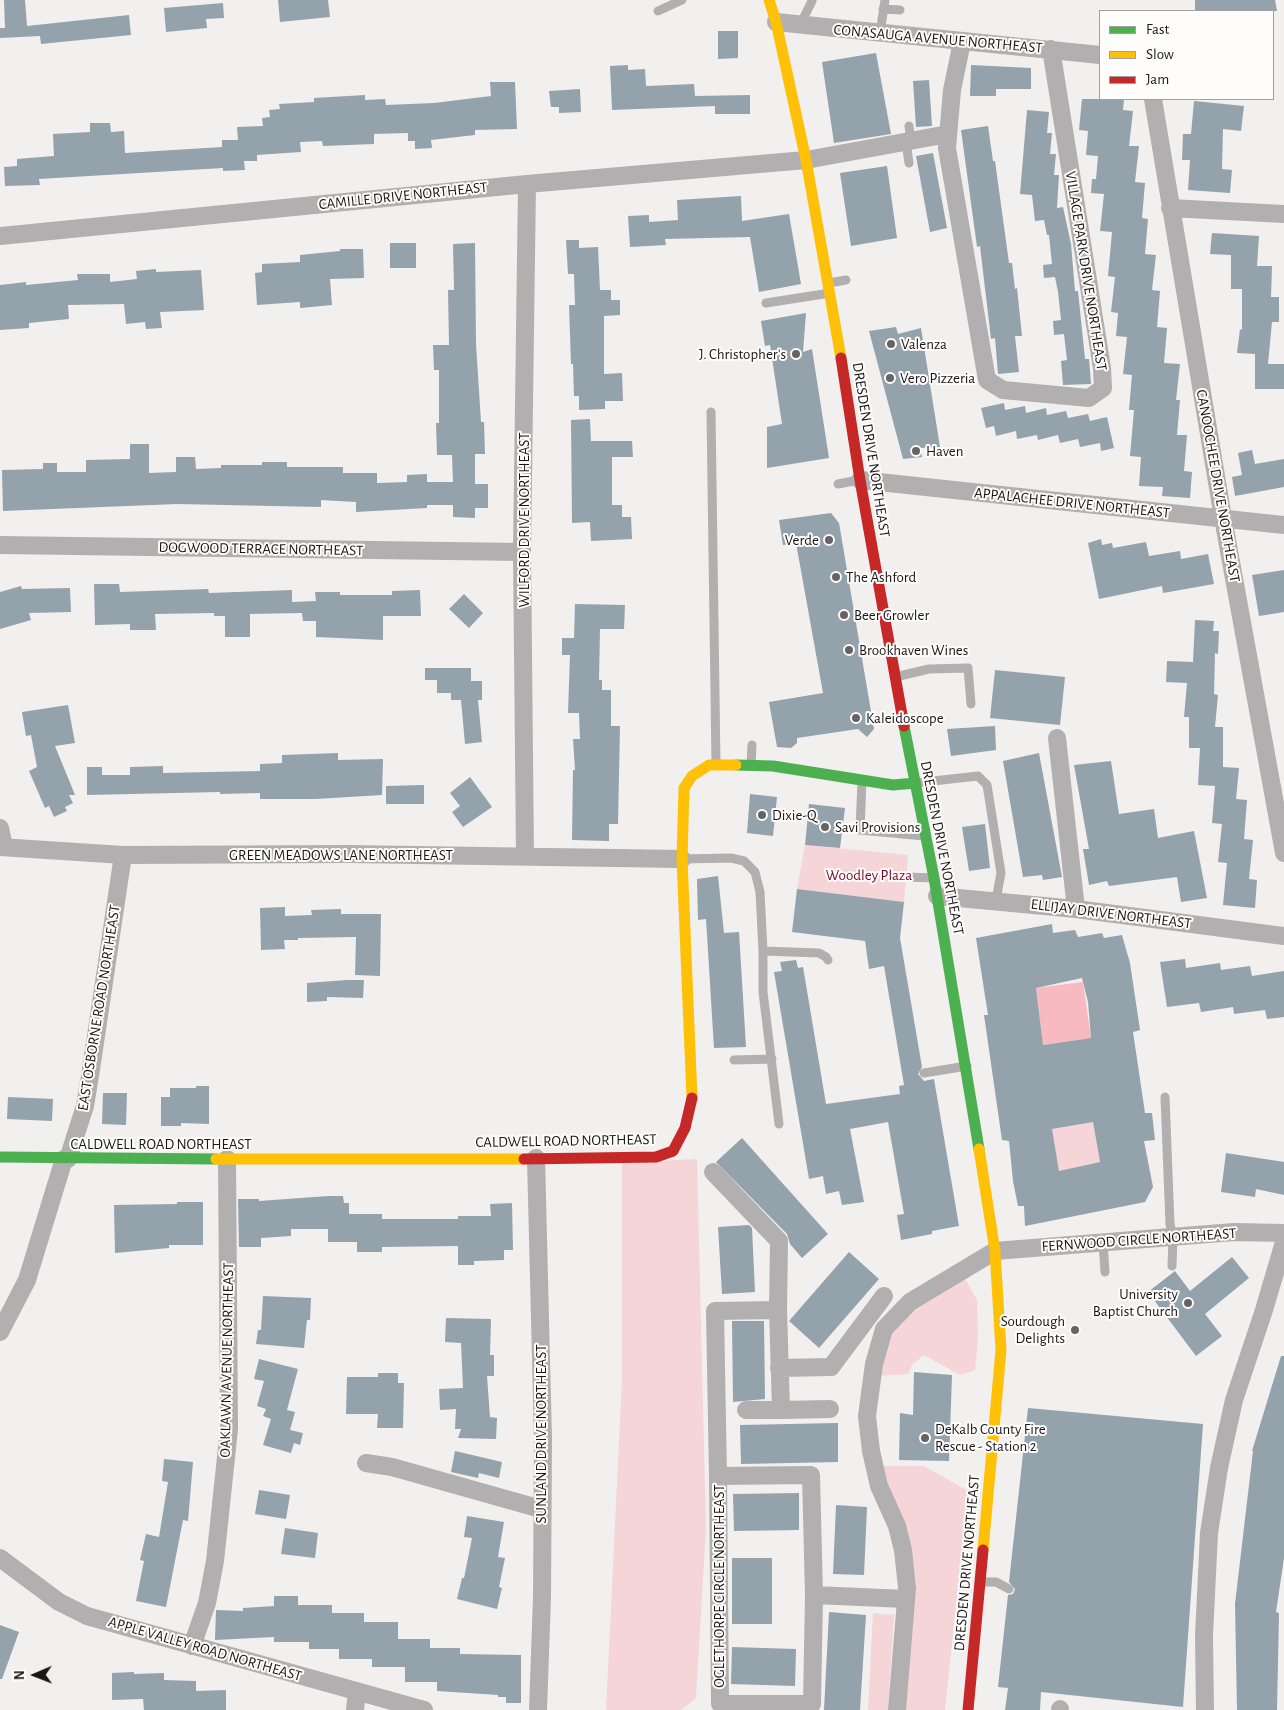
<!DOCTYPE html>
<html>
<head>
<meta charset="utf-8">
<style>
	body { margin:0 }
	#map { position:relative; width:1284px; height:1710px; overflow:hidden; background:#f2efef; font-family:"Alegreya Sans",sans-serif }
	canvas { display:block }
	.legend { position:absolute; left:1099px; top:10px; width:175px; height:90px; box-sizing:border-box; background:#fffcfc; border:1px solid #a3a0a1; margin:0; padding:6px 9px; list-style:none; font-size:15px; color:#191718 }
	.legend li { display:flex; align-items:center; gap:10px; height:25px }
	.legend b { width:25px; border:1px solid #a3a0a1 }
	.north { position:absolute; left:10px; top:1650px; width:50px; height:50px; -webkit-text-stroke:4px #fffcfc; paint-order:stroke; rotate:269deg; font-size:14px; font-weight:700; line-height:20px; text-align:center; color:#191718 }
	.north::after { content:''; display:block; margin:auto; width:18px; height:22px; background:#191718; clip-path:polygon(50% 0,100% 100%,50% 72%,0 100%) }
</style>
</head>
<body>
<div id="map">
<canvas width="1284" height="1710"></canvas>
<ul class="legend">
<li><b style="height:6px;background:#4caf50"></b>Fast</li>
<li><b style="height:6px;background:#ffc107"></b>Slow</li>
<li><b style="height:6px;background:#c62828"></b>Jam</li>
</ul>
<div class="north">N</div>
</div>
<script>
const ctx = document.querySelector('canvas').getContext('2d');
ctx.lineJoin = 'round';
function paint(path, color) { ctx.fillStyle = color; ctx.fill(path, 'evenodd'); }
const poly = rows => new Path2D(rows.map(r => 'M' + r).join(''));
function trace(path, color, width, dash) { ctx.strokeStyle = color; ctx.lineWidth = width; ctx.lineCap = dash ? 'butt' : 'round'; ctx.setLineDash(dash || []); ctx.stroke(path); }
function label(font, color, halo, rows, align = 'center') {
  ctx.font = font + ' "Alegreya Sans",sans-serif'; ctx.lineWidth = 4; ctx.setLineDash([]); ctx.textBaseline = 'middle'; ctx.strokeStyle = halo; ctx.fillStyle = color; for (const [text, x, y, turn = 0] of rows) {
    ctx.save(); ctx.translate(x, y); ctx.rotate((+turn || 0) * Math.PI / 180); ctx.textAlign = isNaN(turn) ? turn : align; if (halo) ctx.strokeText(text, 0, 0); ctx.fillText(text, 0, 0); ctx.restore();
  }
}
paint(poly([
	[805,845,908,855,904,902,797,889],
	[1093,1122,1100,1162,1059,1171,1052,1129],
	[697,1159,706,1528,696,1698,681,1710,606,1710,622,1380,622,1163],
	[963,1275,977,1300,978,1340,975,1370,960,1375,924,1355,912,1365,908,1374,878,1376,893,1331,917,1307],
	[880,1466,924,1466,968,1491,945,1710,902,1710,916,1584,912,1551],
	[873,1613,894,1615,888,1710,868,1710]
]), '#f5d5d7');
paint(poly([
	[1083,982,1091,1038,1043,1045,1036,988]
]), '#f8bac1');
paint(poly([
	[4,0,25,0,27,26,129,15,131,35,41,44,40,36,0,38,0,28,5,28],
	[278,0,328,0,330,17,280,22],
	[1195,0,1275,0,1277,11,1195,11],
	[223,3,224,18,206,19,207,28,166,32,164,8],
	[718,31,738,31,738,58,718,59],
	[876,53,891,134,834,143,822,62],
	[628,65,628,70,645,69,646,86,694,84,695,96,750,95,750,114,715,114,715,106,612,110,610,66],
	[971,65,1031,68,1031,89,996,89,996,96,970,96],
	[929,80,932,126,916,127,913,81],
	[490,82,515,82,517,129,475,130,475,135,431,140,432,148,415,149,415,141,408,141,408,133,374,134,374,144,323,146,322,141,300,142,301,152,257,155,257,161,244,161,245,170,223,171,223,168,39,179,40,185,5,186,4,167,17,166,17,159,54,156,53,134,90,132,90,123,110,123,111,132,124,131,125,153,222,147,222,140,238,140,237,127,263,126,262,118,270,117,269,110,280,109,279,104,314,102,314,98,365,95,365,100,385,99,386,105,434,103,491,96],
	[580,89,581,112,559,113,559,107,551,107,549,91],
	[1082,99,1124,99,1123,110,1133,111,1129,146,1139,146,1135,182,1145,183,1142,218,1148,219,1145,254,1156,255,1152,290,1160,291,1157,327,1167,328,1164,363,1180,364,1176,400,1180,400,1177,435,1187,435,1184,471,1192,472,1190,498,1162,496,1163,487,1139,486,1141,457,1130,456,1134,410,1129,410,1132,375,1123,374,1127,337,1116,336,1118,313,1111,312,1115,277,1108,276,1112,232,1100,231,1104,194,1091,193,1092,179,1096,179,1098,156,1086,155,1088,131,1079,130],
	[1194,101,1244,106,1241,131,1223,129,1222,169,1232,170,1230,193,1188,190,1190,160,1182,160,1183,134,1191,134],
	[1027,110,1049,112,1047,133,1052,133,1050,154,1056,154,1054,175,1059,175,1057,208,1063,207,1071,244,1075,291,1078,291,1085,359,1089,359,1091,384,1063,385,1061,361,1067,360,1064,334,1054,335,1053,321,1061,320,1058,292,1055,277,1044,278,1043,265,1052,264,1049,235,1047,235,1044,220,1035,221,1032,195,1020,194],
	[988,126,993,161,995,161,1009,263,1012,263,1015,289,1017,288,1022,336,1015,336,1019,372,998,374,995,338,991,339,980,246,977,247,961,130],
	[933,153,947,228,930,232,916,156],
	[887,166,897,238,851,246,840,173],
	[741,196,742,221,789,214,801,284,759,292,750,237,665,239,666,245,630,247,628,216,649,215,649,222,678,220,677,200],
	[1212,233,1259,236,1257,266,1272,266,1271,297,1279,297,1279,322,1272,322,1268,364,1284,364,1284,389,1255,389,1255,354,1237,353,1240,329,1242,330,1242,289,1231,289,1231,255,1210,254],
	[566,240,579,240,579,248,598,247,600,290,611,290,611,300,620,300,620,315,604,316,604,374,622,373,623,401,605,401,605,409,579,410,579,396,574,396,573,364,571,364,569,305,575,305,574,274,568,274],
	[390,243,416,243,416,268,390,268],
	[475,243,476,344,481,422,484,422,485,454,475,454,475,484,488,484,488,508,475,508,475,518,453,517,453,505,427,505,427,508,356,512,356,502,321,500,321,507,177,504,3,511,2,470,43,469,43,463,57,463,57,472,86,472,86,460,130,459,130,444,149,444,149,473,176,472,176,457,195,457,196,469,221,468,221,465,262,465,262,462,287,462,287,467,343,467,343,473,377,473,377,483,407,482,407,475,427,474,427,482,453,482,452,455,437,455,436,423,439,423,439,370,434,370,433,345,449,345,448,290,454,290,453,244],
	[340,249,363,249,364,278,330,279,332,305,300,308,300,302,257,305,255,273,262,272,262,264,300,262,300,255,340,251],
	[156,269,156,272,201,270,204,310,160,312,162,328,146,329,145,322,126,324,124,304,68,305,69,319,29,323,29,328,0,330,0,285,26,282,26,285,78,280,77,274,110,274,110,282,137,279,136,271],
	[806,313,803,352,812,349,829,458,767,468,767,427,782,424,770,345,765,346,761,321],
	[896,327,898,334,921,328,940,447,920,448,922,457,903,459,869,331],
	[1004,403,1005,410,1025,406,1026,413,1046,408,1047,415,1066,411,1068,418,1088,414,1090,421,1107,417,1114,448,1101,451,1100,443,1080,447,1078,439,1060,443,1058,435,1038,440,1037,435,1017,439,1016,431,996,436,994,426,986,428,981,408],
	[590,419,591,441,632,441,633,457,612,457,612,505,622,505,622,517,631,517,632,539,591,541,590,522,572,523,571,420],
	[1252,450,1255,464,1284,459,1284,487,1235,496,1232,477,1242,475,1238,453],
	[831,513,839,523,874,729,867,737,858,729,797,738,797,743,791,748,777,747,769,702,823,693,796,543,783,545,779,520],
	[1101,539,1102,545,1112,543,1113,548,1146,542,1149,556,1180,551,1181,559,1208,554,1214,584,1163,593,1162,586,1099,599,1088,543],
	[1284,570,1284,612,1259,616,1252,575],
	[94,584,119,584,120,592,208,589,209,593,292,590,292,602,316,601,315,592,340,592,340,595,392,595,392,591,420,590,421,616,383,616,383,640,316,637,316,621,303,621,302,613,250,614,250,637,225,637,225,616,214,616,214,613,155,614,156,630,130,630,130,624,95,625],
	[21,586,22,589,70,588,71,612,29,613,31,620,0,629,0,592],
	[464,594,483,613,469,628,449,609],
	[575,604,625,605,624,629,600,629,599,680,602,680,602,690,611,690,611,726,620,726,618,824,609,824,609,841,572,840,573,770,575,770,573,739,580,739,579,713,568,713,570,655,562,655,562,638,574,638],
	[1195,620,1214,621,1213,631,1219,631,1218,654,1215,653,1214,694,1218,695,1215,727,1223,727,1223,767,1239,768,1236,799,1247,800,1244,839,1253,840,1249,879,1257,880,1255,908,1223,905,1227,863,1218,862,1222,824,1212,823,1215,786,1198,785,1200,748,1189,748,1189,717,1184,717,1187,683,1166,682,1167,661,1193,662],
	[425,668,471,668,471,681,482,681,482,700,478,700,482,742,465,744,461,700,451,700,451,693,437,693,437,680,425,680],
	[995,670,1065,677,1060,725,990,718],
	[68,705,75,743,55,746,75,795,69,795,73,803,65,807,67,811,54,817,49,806,45,808,29,771,37,767,31,735,26,736,22,712],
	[995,726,996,750,951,756,947,729],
	[338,753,338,760,383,759,382,795,316,799,260,799,260,793,220,794,220,792,87,795,87,767,102,767,102,775,130,775,130,767,163,766,163,773,260,771,260,764,282,763,282,755],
	[1039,753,1062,877,1043,880,1042,875,1023,877,1003,761],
	[1111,761,1119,814,1154,809,1158,838,1194,831,1207,898,1181,902,1177,877,1109,886,1107,881,1089,885,1083,849,1089,849,1074,765],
	[470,777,492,807,463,827,452,812,460,806,450,793],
	[424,785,424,804,386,804,386,786],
	[750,794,777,797,773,836,747,833],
	[809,804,845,808,840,848,805,845],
	[985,824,990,868,969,871,962,827],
	[718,876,724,933,739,932,746,1047,714,1048,706,919,698,920,697,879],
	[797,889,904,902,900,938,922,1067,918,1074,924,1081,934,1079,959,1226,932,1231,932,1234,901,1240,897,1215,904,1214,888,1122,850,1129,864,1202,842,1205,839,1191,826,1194,823,1176,809,1179,774,972,782,971,780,962,796,960,798,968,803,967,826,1104,900,1094,899,1086,904,1085,884,966,869,969,865,941,792,932],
	[285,907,285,916,312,915,311,910,341,909,341,914,381,914,380,976,355,975,356,937,298,938,298,940,284,940,285,949,261,950,260,908],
	[1052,924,1053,933,1075,930,1078,937,1102,933,1104,938,1122,935,1130,963,1140,1030,1133,1032,1145,1113,1152,1113,1155,1140,1144,1141,1153,1187,1145,1202,1025,1226,1024,1206,1018,1206,1013,1181,1009,1141,1002,1140,984,1015,988,1015,976,938],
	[1082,978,1088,1002,1091,1038,1043,1045,1036,988],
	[1093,1122,1100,1162,1059,1171,1052,1129],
	[1185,959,1186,968,1220,963,1221,970,1250,966,1252,976,1284,971,1284,1017,1267,1019,1265,1010,1234,1014,1233,1007,1201,1012,1199,1003,1167,1007,1160,962],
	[347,980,364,980,363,998,327,997,327,1001,307,1002,307,983],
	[196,1086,209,1086,209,1124,181,1123,181,1126,161,1126,161,1097,170,1097,170,1088,196,1088],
	[103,1093,127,1093,126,1125,102,1124],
	[8,1097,53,1099,52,1121,7,1119],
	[742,1138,828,1234,802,1258,790,1244,787,1234,716,1162],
	[1226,1153,1284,1162,1284,1195,1256,1189,1255,1197,1221,1192],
	[328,1196,343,1196,344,1203,349,1203,349,1214,382,1214,382,1219,458,1219,458,1216,491,1216,490,1204,512,1203,513,1250,504,1250,504,1260,474,1261,474,1265,458,1265,458,1246,382,1247,382,1252,357,1252,357,1242,328,1242,328,1229,291,1229,291,1236,261,1238,261,1247,239,1247,238,1199,259,1199,259,1201],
	[177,1202,203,1202,203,1245,169,1245,169,1248,115,1253,114,1205,177,1204],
	[749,1225,752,1228,755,1292,722,1294,718,1227],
	[849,1252,879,1279,819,1348,789,1321],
	[1232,1257,1249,1278,1205,1314,1222,1336,1196,1356,1148,1292,1175,1271,1190,1291],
	[263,1296,311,1298,310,1320,307,1320,304,1348,256,1344,258,1330,261,1330],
	[446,1318,491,1319,490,1355,494,1355,494,1376,487,1376,490,1417,497,1418,496,1439,458,1438,461,1429,455,1429,456,1409,440,1410,439,1389,463,1388,461,1343,445,1342],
	[732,1321,764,1321,765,1399,733,1402],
	[1281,1356,1284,1356,1284,1558,1276,1612,1279,1613,1277,1710,1237,1710,1235,1604,1253,1451,1252,1451],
	[259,1359,298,1369,287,1410,295,1412,290,1430,303,1433,300,1445,294,1443,291,1453,263,1445,271,1419,263,1416,266,1409,257,1406,264,1381,254,1379],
	[914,1372,952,1375,949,1461,899,1460,900,1413,913,1415],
	[378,1373,398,1373,398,1383,404,1383,403,1428,377,1428,378,1414,346,1414,347,1377,378,1377],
	[1028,1408,1203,1424,1183,1707,1041,1692,1040,1710,1005,1710,1008,1688,998,1687,1008,1595,1013,1594,1015,1589,1009,1582],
	[838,1423,838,1462,741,1464,740,1425],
	[455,1451,502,1462,499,1478,479,1473,478,1478,451,1472],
	[164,1459,193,1462,188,1521,183,1520,166,1607,136,1601,144,1561,140,1560,146,1534,159,1537,168,1482,162,1481],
	[259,1490,290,1495,286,1519,255,1514],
	[799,1493,799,1530,734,1531,733,1494],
	[836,1505,867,1507,864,1575,833,1574],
	[467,1516,504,1522,498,1557,505,1558,499,1587,502,1588,497,1609,457,1599,462,1578,464,1578,472,1538,464,1537],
	[285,1528,318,1533,315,1558,281,1554],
	[732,1558,772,1558,772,1624,732,1624],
	[274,1596,298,1596,298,1605,332,1605,332,1613,364,1613,364,1622,398,1622,398,1639,430,1639,430,1648,460,1648,460,1654,521,1655,521,1703,506,1703,506,1697,498,1697,498,1695,437,1691,437,1682,405,1682,405,1667,372,1667,372,1659,339,1659,339,1649,309,1649,309,1642,274,1642,274,1637,215,1640,216,1610,243,1611,243,1608,274,1606],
	[829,1612,866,1615,860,1710,824,1710],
	[0,1625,19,1632,2,1679,0,1679],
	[732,1647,796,1649,795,1686,731,1684],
	[134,1672,134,1674,164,1673,164,1680,196,1681,196,1691,226,1690,226,1710,144,1710,143,1699,112,1700,112,1673]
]), '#94a2ab');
trace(poly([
	[883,9,900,10],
	[658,11,682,0],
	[800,25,812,1],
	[880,33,885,0],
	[909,126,911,141],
	[906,142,909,163],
	[829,283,846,280],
	[766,303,830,293],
	[711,412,716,764],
	[838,484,859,480],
	[895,677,929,669,968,668,971,704],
	[751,765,752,745],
	[862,780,860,830,924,836],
	[915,783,978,776,987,785,1001,873,996,900],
	[682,859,731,858,744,861,755,872,760,892,763,951],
	[906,877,934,878],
	[734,1060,772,1059],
	[924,1073,967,1066],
	[1165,1097,1170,1224,1173,1237,1172,1266],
	[779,1124,763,992,763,951,819,953,826,957,828,960],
	[1103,1242,1105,1272],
	[981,1582,996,1582,1009,1589]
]), '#b1afaf', 9);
trace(poly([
	[776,22,1100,55],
	[962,42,952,90,947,148,987,380,1003,390,1089,398,1103,388,1102,368,1051,49],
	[1153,99,1223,518,1284,853],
	[1170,208,1284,214],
	[0,236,527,184,806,160,948,134],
	[860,480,1284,525],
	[0,545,522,552],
	[1057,738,1076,909],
	[0,828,4,847],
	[0,847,123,855,349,854,682,859],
	[525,856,522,552,527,184],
	[937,896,1076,909,1284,936],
	[536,1158,543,1439,542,1597,538,1710],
	[68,1159,85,1106,90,1076,123,855],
	[713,1172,779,1241,778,1310,781,1410,746,1410],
	[0,1332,27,1280,64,1159],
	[779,1368,831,1367,884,1296],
	[781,1410,830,1409],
	[366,1463,392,1467,541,1509],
	[718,1476,720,1704,812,1704,814,1595,811,1475,718,1476,715,1311,778,1310],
	[0,1558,59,1602,87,1616,424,1710],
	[814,1595,906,1599],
	[192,1646,207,1603,215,1561,229,1429,227,1159],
	[355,1710,357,1691],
	[897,1710,907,1588,903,1550,897,1526,879,1486,871,1451,867,1416,874,1364,884,1329,910,1302,995,1251,1234,1232,1284,1233],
	[1060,1710,1060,1709],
	[1205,1710,1204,1636,1209,1533,1219,1468,1234,1400,1264,1310,1284,1242]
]), '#b1afaf', 18);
trace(poly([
	[904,726,934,878,979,1149],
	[736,765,773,766,893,785,915,783],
	[0,1157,216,1159]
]), '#4caf50', 11);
trace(poly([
	[769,0,776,22,806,160,841,358],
	[692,1098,682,859,684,788,692,776,709,765,736,765],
	[979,1149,995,1251,1001,1350,983,1550],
	[216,1159,524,1159]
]), '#ffc107', 11);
trace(poly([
	[841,358,860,480,904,726],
	[524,1159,656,1157,673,1151,685,1128,692,1098],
	[968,1710,983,1550]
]), '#c62828', 11);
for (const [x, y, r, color] of [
	[891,344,5,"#656363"],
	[796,354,5,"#656363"],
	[890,378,5,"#656363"],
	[916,451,5,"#656363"],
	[829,540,5,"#656363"],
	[836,577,5,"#656363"],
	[844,615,5,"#656363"],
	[849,650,5,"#656363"],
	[856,718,5,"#656363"],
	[762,815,5,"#656363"],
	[825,827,5,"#656363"],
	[1188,1303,5,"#656363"],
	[1075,1330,5,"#656363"],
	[925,1438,5,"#656363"]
]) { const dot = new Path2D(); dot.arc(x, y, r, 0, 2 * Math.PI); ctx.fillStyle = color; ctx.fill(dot); trace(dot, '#fffcfc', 2); }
label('15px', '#191718', '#fffcfc', [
	["CONASAUGA AVENUE NORTHEAST",938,39,5],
	["CAMILLE DRIVE NORTHEAST",403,196,-6],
	["VILLAGE PARK DRIVE NORTHEAST",1086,271,81],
	["DRESDEN DRIVE NORTHEAST",871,450,81],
	["CANOOCHEE DRIVE NORTHEAST",1218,486,80],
	["APPALACHEE DRIVE NORTHEAST",1072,503,6],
	["WILFORD DRIVE NORTHEAST",524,520,-90],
	["DOGWOOD TERRACE NORTHEAST",261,549,1],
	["DRESDEN DRIVE NORTHEAST",942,848,79],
	["GREEN MEADOWS LANE NORTHEAST",341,855],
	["ELLIJAY DRIVE NORTHEAST",1111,914,7],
	["EAST OSBORNE ROAD NORTHEAST",99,1008,-81],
	["CALDWELL ROAD NORTHEAST",566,1141,-1],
	["CALDWELL ROAD NORTHEAST",161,1144],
	["FERNWOOD CIRCLE NORTHEAST",1139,1240,-4],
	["OAKLAWN AVENUE NORTHEAST",227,1360,-89],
	["SUNLAND DRIVE NORTHEAST",541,1434,-90],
	["DRESDEN DRIVE NORTHEAST",967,1563,-85],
	["OGLETHORPE CIRCLE NORTHEAST",719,1586,-90],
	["APPLE VALLEY ROAD NORTHEAST",205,1649,16]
]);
label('15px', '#191718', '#fffcfc', [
	["Valenza",901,344],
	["J. Christopher's",786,354,"right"],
	["Vero Pizzeria",900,378],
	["Haven",926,451],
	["Verde",819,540,"right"],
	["The Ashford",846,577],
	["Beer Growler",854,615],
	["Brookhaven Wines",859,650],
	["Kaleidoscope",866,718],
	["Dixie-Q",772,815],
	["Savi Provisions",835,827],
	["University",1178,1294,"right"],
	["Baptist Church",1178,1311,"right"],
	["Sourdough",1065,1321,"right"],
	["Delights",1065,1338,"right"],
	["DeKalb County Fire",935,1429],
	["Rescue - Station 2",935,1446]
], 'left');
label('15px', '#710b28', '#fffcfc', [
	["Woodley Plaza",869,875]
]);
</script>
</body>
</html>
